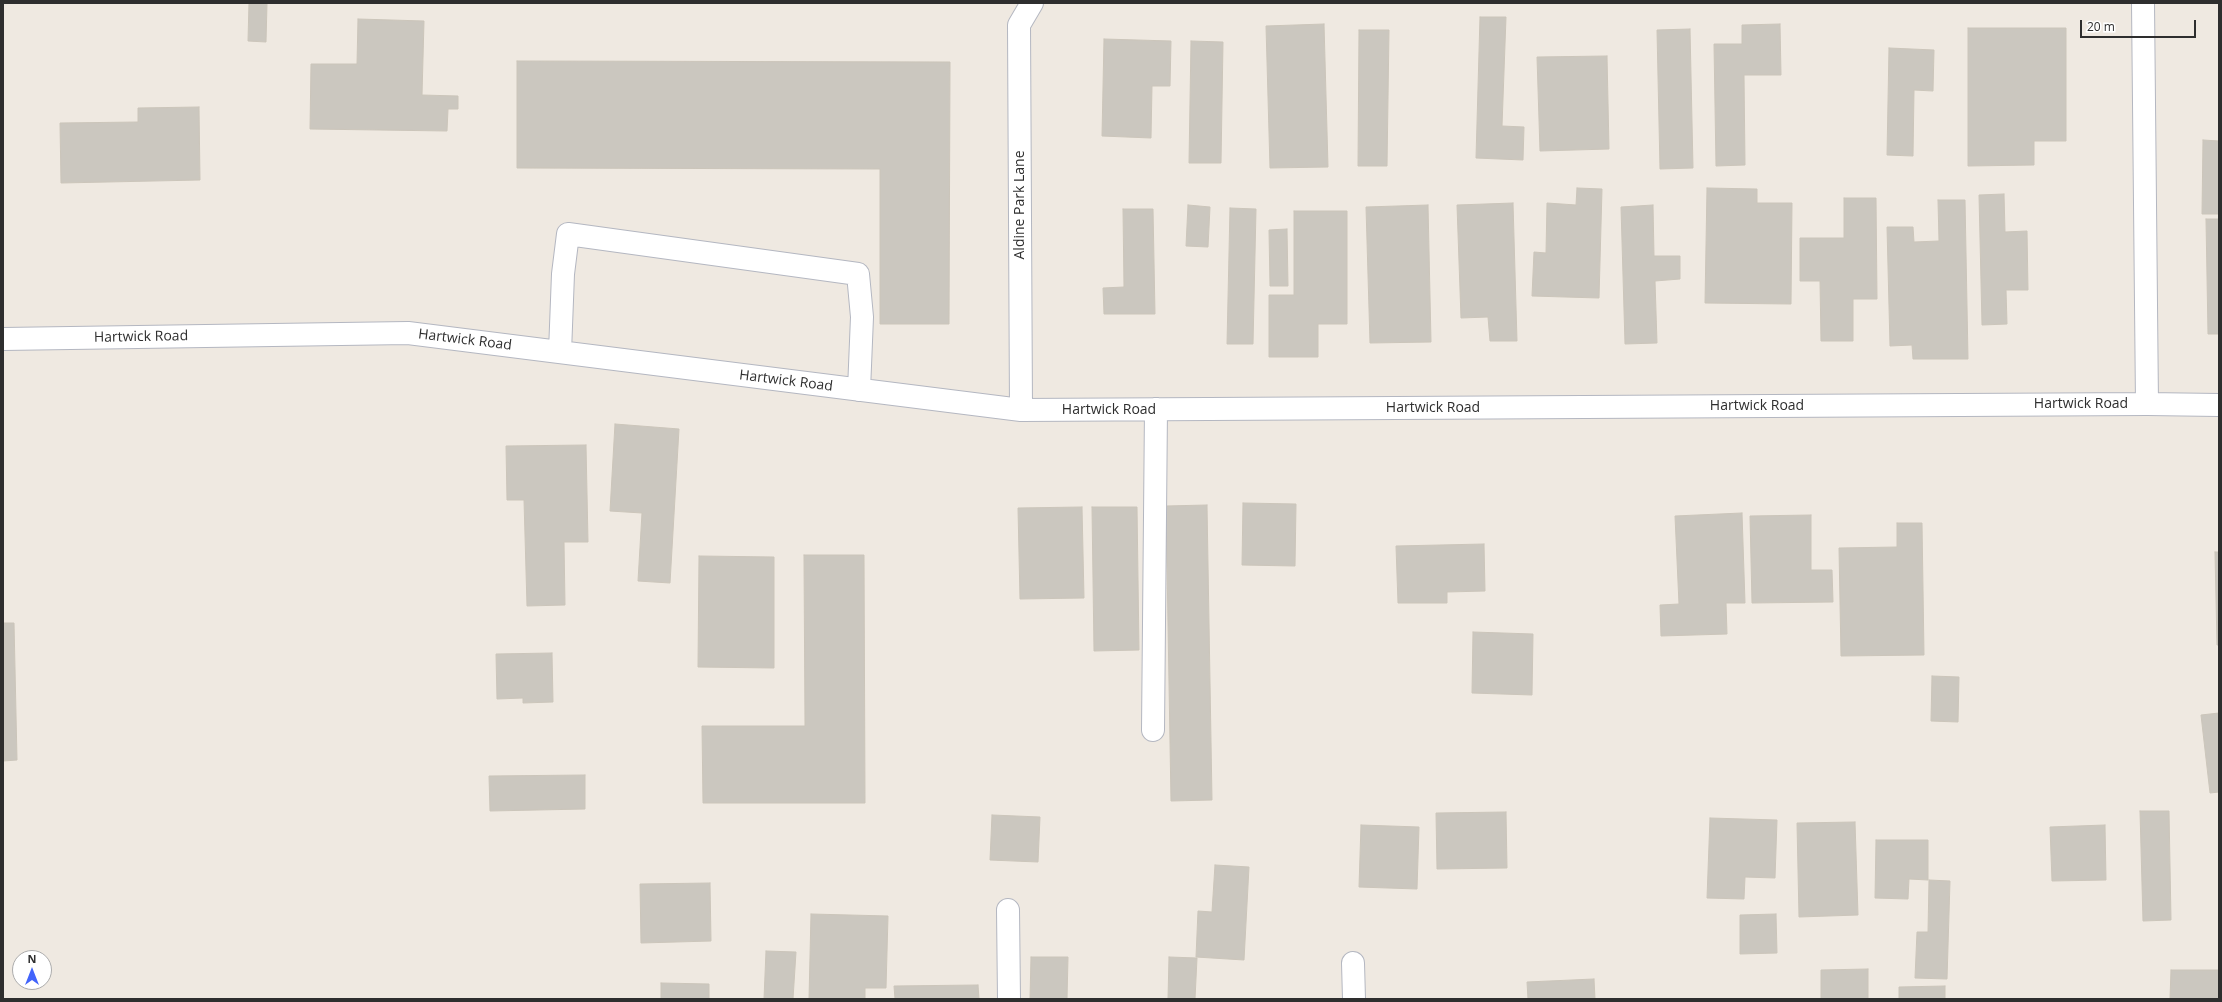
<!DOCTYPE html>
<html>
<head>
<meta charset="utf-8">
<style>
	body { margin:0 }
	#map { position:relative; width:2222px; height:1002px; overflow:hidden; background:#efe9e1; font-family:"Open Sans",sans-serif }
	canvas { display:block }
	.frame { position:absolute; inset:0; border:4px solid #2e2e2e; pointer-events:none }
	.north { position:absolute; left:12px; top:950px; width:40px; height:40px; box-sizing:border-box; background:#fff; border:1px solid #ababab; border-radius:50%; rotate:0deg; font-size:11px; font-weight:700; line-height:16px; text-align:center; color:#2e2e2e }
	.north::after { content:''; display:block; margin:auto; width:14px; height:18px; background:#4264fb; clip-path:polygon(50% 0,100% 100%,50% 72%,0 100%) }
	.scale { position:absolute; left:2080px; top:20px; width:116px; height:18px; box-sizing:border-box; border:2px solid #2e2e2e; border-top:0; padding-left:5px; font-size:12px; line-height:14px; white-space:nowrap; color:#2e2e2e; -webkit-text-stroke:3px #fff; paint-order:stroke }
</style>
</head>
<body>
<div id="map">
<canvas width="2222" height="1002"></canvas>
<div class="frame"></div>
<div class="north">N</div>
<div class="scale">20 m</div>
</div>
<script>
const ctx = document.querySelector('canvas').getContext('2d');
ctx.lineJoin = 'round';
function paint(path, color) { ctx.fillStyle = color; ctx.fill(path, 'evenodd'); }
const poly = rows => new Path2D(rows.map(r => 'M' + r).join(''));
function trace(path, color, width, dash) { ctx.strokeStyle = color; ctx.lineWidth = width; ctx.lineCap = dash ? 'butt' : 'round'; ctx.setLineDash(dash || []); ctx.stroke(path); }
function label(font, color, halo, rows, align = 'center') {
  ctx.font = font + ' "Open Sans",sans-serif'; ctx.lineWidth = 3; ctx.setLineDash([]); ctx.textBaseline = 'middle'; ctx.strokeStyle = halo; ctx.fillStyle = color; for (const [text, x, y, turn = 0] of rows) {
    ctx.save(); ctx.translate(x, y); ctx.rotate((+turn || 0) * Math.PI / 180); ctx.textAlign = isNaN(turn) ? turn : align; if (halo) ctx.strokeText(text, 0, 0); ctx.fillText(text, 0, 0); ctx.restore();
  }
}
const building = poly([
	[249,3,267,3,266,42,248,41,249,3],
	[1480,17,1506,17,1502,126,1524,127,1523,160,1476,158,1480,17],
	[358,19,424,21,422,95,458,96,458,109,448,109,447,131,310,129,311,64,357,64,358,19],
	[1324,24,1328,167,1270,168,1266,26,1324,24],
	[1780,24,1781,75,1744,75,1745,165,1716,166,1714,44,1742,44,1742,25,1780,24],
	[1968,28,2066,28,2066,141,2034,141,2034,165,1968,166,1968,28],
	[1690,29,1693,168,1660,169,1657,30,1690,29],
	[1359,30,1389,30,1387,166,1358,166,1359,30],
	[1104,39,1171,41,1170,86,1152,86,1151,138,1102,136,1104,39],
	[1191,41,1223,42,1221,163,1189,163,1191,41],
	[1889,48,1934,50,1933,91,1914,90,1913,156,1887,155,1889,48],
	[1607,56,1609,149,1540,151,1537,57,1607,56],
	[517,61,950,62,949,324,880,324,880,169,517,168,517,61],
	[199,107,200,180,61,183,60,123,138,122,138,108,199,107],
	[2203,140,2219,141,2219,214,2202,214,2203,140],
	[1577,188,1602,189,1599,298,1532,296,1534,252,1546,253,1547,203,1576,205,1577,188],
	[1707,188,1757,189,1757,203,1792,203,1791,304,1705,303,1707,188],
	[2004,194,2005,232,2027,231,2028,290,2006,290,2007,324,1982,325,1979,195,2004,194],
	[1844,198,1876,198,1877,299,1853,299,1853,341,1821,341,1820,281,1800,281,1800,238,1844,238,1844,198],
	[1938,200,1965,200,1968,359,1913,359,1912,345,1890,346,1887,227,1913,227,1914,242,1939,241,1938,200],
	[1513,203,1517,341,1490,341,1488,317,1461,318,1457,205,1513,203],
	[1188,205,1210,207,1208,247,1186,246,1188,205],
	[1428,205,1431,342,1370,343,1366,207,1428,205],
	[1653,205,1654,256,1680,256,1680,279,1655,281,1657,343,1625,344,1621,207,1653,205],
	[1230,208,1256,209,1253,344,1227,344,1230,208],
	[1123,209,1153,209,1155,314,1104,314,1103,288,1124,287,1123,209],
	[1294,211,1347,211,1347,324,1318,324,1318,357,1269,357,1269,295,1294,295,1294,211],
	[2206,219,2219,219,2219,334,2208,334,2206,219],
	[1287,229,1288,286,1270,286,1269,230,1287,229],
	[615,424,679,429,670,583,638,581,642,513,610,511,615,424],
	[586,445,588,542,564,542,565,605,527,606,524,500,507,500,506,446,586,445],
	[1243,503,1296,504,1295,566,1242,565,1243,503],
	[1207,505,1212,800,1171,801,1166,506,1207,505],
	[1082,507,1084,598,1020,599,1018,508,1082,507],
	[1092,507,1137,507,1139,650,1094,651,1092,507],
	[1742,513,1745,603,1726,603,1727,634,1661,636,1660,605,1679,604,1675,516,1742,513],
	[1811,515,1811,570,1832,570,1833,602,1752,603,1750,516,1811,515],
	[1897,523,1922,523,1924,655,1841,656,1839,548,1897,547,1897,523],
	[1484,544,1485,591,1447,592,1447,603,1398,603,1396,546,1484,544],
	[2215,552,2219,552,2219,645,2217,645,2215,552],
	[804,555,864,555,865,803,703,803,702,726,805,726,804,555],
	[699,556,774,557,774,668,698,667,699,556],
	[3,623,14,623,17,760,3,761,3,623],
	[1473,632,1533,634,1532,695,1472,693,1473,632],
	[552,653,553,702,523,703,523,698,497,699,496,654,552,653],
	[1932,676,1959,677,1958,722,1931,721,1932,676],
	[2219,713,2219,792,2210,793,2201,715,2219,713],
	[585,775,585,809,490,811,489,776,585,775],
	[2140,811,2169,811,2171,920,2143,921,2140,811],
	[1506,812,1507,868,1437,869,1436,813,1506,812],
	[992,815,1040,817,1038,862,990,860,992,815],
	[1710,818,1777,820,1775,878,1745,877,1744,899,1707,898,1710,818],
	[1855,822,1858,915,1799,917,1797,823,1855,822],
	[1361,825,1419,827,1417,889,1359,887,1361,825],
	[2105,825,2106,880,2052,881,2050,827,2105,825],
	[1876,840,1928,840,1928,880,1909,879,1908,899,1875,898,1876,840],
	[1215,865,1249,867,1244,960,1196,957,1198,911,1212,912,1215,865],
	[1929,880,1950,881,1947,979,1915,978,1917,932,1928,932,1929,880],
	[710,883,711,941,641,943,640,884,710,883],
	[811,914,888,916,886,988,865,988,865,999,809,999,811,914],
	[1776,914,1777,953,1740,954,1740,915,1776,914],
	[766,951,796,952,793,999,764,999,766,951],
	[1031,957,1068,957,1067,999,1030,999,1031,957],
	[1169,957,1197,958,1195,999,1168,999,1169,957],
	[1868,969,1868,999,1821,999,1821,970,1868,969],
	[2171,970,2219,970,2219,999,2170,999,2171,970],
	[1594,979,1595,999,1528,999,1527,982,1594,979],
	[661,983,709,984,709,999,661,999,661,983],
	[978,985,979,999,895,999,894,986,978,985],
	[1945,986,1945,999,1899,999,1899,987,1945,986]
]);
paint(building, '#cbc7bf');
trace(building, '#cbc5ba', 1);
const minor = poly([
	[2143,3,2147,404],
	[3,339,408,333,1021,410,2147,404,2219,405],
	[560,352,563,274,568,234,858,274,862,317,859,390],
	[1021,410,1019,25,1032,3],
	[1153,730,1156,409],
	[1008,910,1009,999],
	[1353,963,1354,999]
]);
trace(minor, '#b4b7c1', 24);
trace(minor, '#fff', 22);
label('14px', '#2e2e2e', '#fff', [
	["Aldine Park Lane",1020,205,-90],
	["Hartwick Road",141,337,-1],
	["Hartwick Road",465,340,7],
	["Hartwick Road",786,381,7],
	["Hartwick Road",2081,404],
	["Hartwick Road",1757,406],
	["Hartwick Road",1433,408],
	["Hartwick Road",1109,410]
]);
</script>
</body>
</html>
